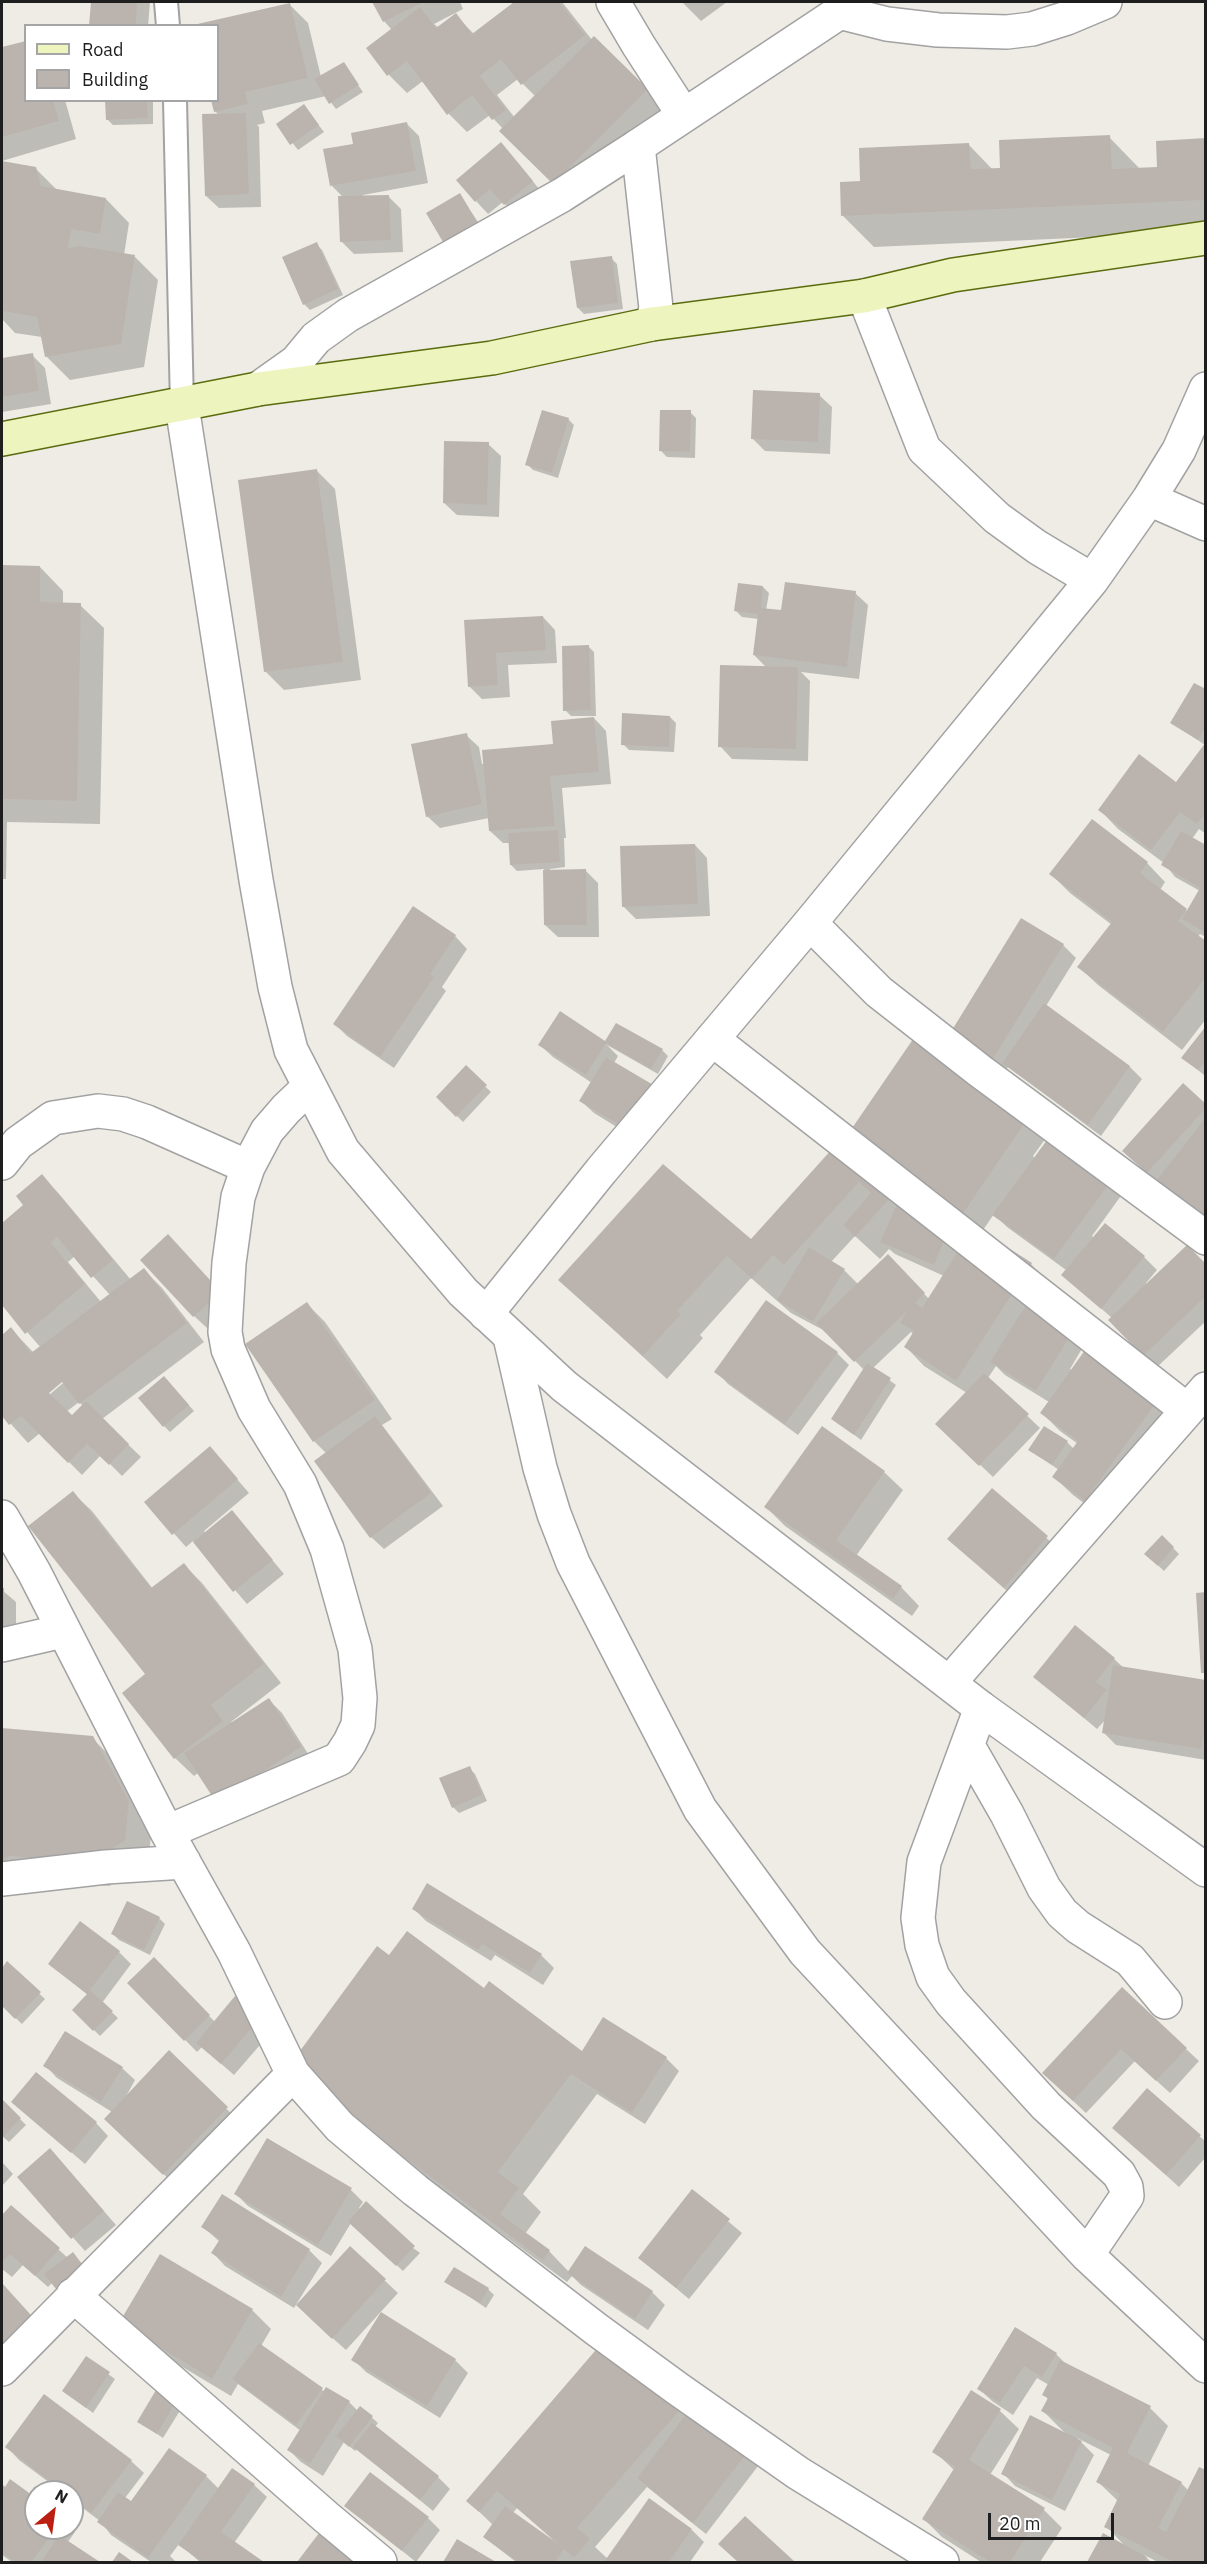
<!DOCTYPE html>
<html>
<head>
<meta charset="utf-8">
<style>
	body { margin:0 }
	#map { position:relative; width:1207px; height:2564px; overflow:hidden; background:#eeece5; font-family:"IBM Plex Sans",sans-serif }
	canvas { display:block }
	.frame { position:absolute; inset:0; border:3px solid #1e1e1e; pointer-events:none }
	.legend { position:absolute; left:24px; top:24px; width:195px; height:78px; box-sizing:border-box; background:#fff; border:2px solid #a5a5a5; margin:0; padding:8px 10px; list-style:none; font-size:18px; color:#1e1e1e }
	.legend li { display:flex; align-items:center; gap:12px; height:30px }
	.legend b { width:30px; border:2px solid #a5a5a5 }
	.north { position:absolute; left:24px; top:2480px; width:60px; height:60px; box-sizing:border-box; background:#fff; border:2px solid #a5a5a5; border-radius:50%; rotate:29deg; font-size:16px; font-weight:700; line-height:24px; text-align:center; color:#1e1e1e }
	.north::after { content:''; display:block; margin:auto; width:21px; height:27px; background:#bc1f11; clip-path:polygon(50% 0,100% 100%,50% 72%,0 100%) }
	.scale { position:absolute; left:988px; top:2513px; width:126px; height:27px; box-sizing:border-box; border:3px solid #1e1e1e; border-top:0; padding-left:8px; font-size:18px; line-height:21px; white-space:nowrap; color:#1e1e1e; -webkit-text-stroke:4px #fff; paint-order:stroke }
</style>
</head>
<body>
<div id="map">
<canvas width="1207" height="2564"></canvas>
<div class="frame"></div>
<ul class="legend">
<li><b style="height:8px;background:#edf4bd"></b>Road</li>
<li><b style="height:16px;background:#bbb4ae"></b>Building</li>
</ul>
<div class="north">N</div>
<div class="scale">20 m</div>
</div>
<script>
const ctx = document.querySelector('canvas').getContext('2d');
ctx.lineJoin = 'round';
function paint(path, color) { ctx.fillStyle = color; ctx.fill(path, 'evenodd'); }
const poly = rows => new Path2D(rows.map(r => 'M' + r).join(''));
function trace(path, color, width, dash) { ctx.strokeStyle = color; ctx.lineWidth = width; ctx.lineCap = dash ? 'butt' : 'round'; ctx.setLineDash(dash || []); ctx.stroke(path); }
paint(poly([
	[92,2,150,2,148,26,91,26],
	[373,2,460,2,463,9,434,24,439,28,455,15,474,34,517,2,562,2,592,40,594,38,665,108,572,202,490,115,467,132,449,114,423,81,407,93,389,75,392,30,384,21],
	[518,79,536,97,515,118,497,95],
	[682,2,727,2,701,21],
	[290,5,308,23,321,77,343,64,363,92,336,109,326,96,262,111,265,123,257,125,259,127,261,207,219,208,206,196,219,115,215,111,218,100,218,26,196,26],
	[26,42,26,100,65,100,76,139,2,161,2,49],
	[106,100,153,100,153,124,113,125,107,119],
	[304,106,324,132,298,150,278,124],
	[406,123,419,136,428,183,363,195,363,197,388,196,401,209,403,252,354,254,341,241,343,197,332,186,355,145],
	[1109,137,1140,169,1159,169,1206,140,1206,232,874,247,843,216,862,183,969,145,993,170,1002,169],
	[513,157,544,195,518,217,503,202,488,214,476,201],
	[2,163,36,169,58,191,106,199,129,223,124,255,135,257,158,280,144,367,70,380,46,356,42,337,15,333,2,319],
	[460,195,482,228,451,247,445,241],
	[316,244,322,250,343,295,310,310,304,304],
	[611,258,617,264,623,309,584,314,578,308],
	[32,355,45,368,51,404,2,412,2,360],
	[819,395,832,407,830,454,765,451,752,438],
	[690,412,696,418,695,458,667,457,661,451],
	[568,419,574,425,558,478,533,470,527,464],
	[488,444,501,456,499,517,457,515,444,503],
	[317,471,335,489,361,680,284,690,265,671],
	[2,566,40,567,63,591,63,604,80,605,104,628,100,824,7,822,6,879,2,879],
	[763,587,769,593,766,610,783,612,855,593,868,605,859,679,801,672,810,681,808,761,732,759,720,746,767,668,754,655,759,619,742,617,736,611],
	[543,617,555,630,557,663,508,665,510,697,482,699,469,686,466,621],
	[588,646,594,652,596,716,571,716,565,710],
	[1206,691,1206,834,1199,829,1192,839,1206,847,1206,937,1200,934,1198,937,1206,943,1206,1019,1182,1050,1098,985,1079,967,1112,925,1070,893,1051,874,1147,863,1165,882,1160,890,1188,912,1200,891,1175,877,1164,863,1118,829,1100,810,1176,784,1205,745,1172,723],
	[670,717,676,723,674,752,629,750,623,744],
	[594,718,606,731,611,784,562,788,566,838,564,838,565,867,550,869,550,871,585,870,598,883,599,937,558,937,545,925,544,869,517,871,511,865,510,843,503,843,490,831,489,818,440,828,427,816,466,735,479,747,482,764,555,745],
	[695,845,707,858,710,916,636,919,623,906],
	[1021,920,1063,945,1076,958,1046,1006,1130,1067,1142,1079,1101,1136,1008,1067,1004,1073,963,1047],
	[455,936,467,949,442,987,446,991,394,1068,347,1036,335,1024],
	[560,1013,606,1043,617,1025,662,1050,668,1056,658,1074,607,1045,618,1056,614,1063,641,1142,594,1113,581,1101,592,1083,553,1057,540,1045],
	[1206,1029,1206,1073,1204,1075,1189,1063],
	[921,1031,1048,1135,1033,1156,1035,1158,1050,1138,1123,1193,1092,1236,1094,1238,1105,1225,1144,1257,1157,1270,1146,1283,1147,1285,1206,1266,1206,1321,1156,1368,1110,1320,1112,1318,1063,1275,1066,1270,1007,1227,994,1214,981,1233,1031,1264,1093,1330,1070,1369,1183,1410,1104,1518,1073,1495,1054,1477,1059,1470,1030,1450,1067,1442,1074,1449,1078,1444,1060,1431,1042,1413,1049,1402,1005,1375,996,1366,988,1378,1040,1428,993,1477,937,1424,967,1393,924,1366,906,1347,914,1335,911,1332,873,1368,896,1385,861,1440,833,1419,864,1370,827,1332,791,1313,751,1278,700,1335,703,1338,667,1379,560,1280,751,1242,833,1150,898,1206,932,1203],
	[855,1236,880,1259,889,1249,895,1254,944,1276,929,1299,888,1256,858,1284,844,1270,831,1262],
	[466,1068,491,1092,463,1122,438,1097],
	[1206,1106,1206,1230,1137,1163],
	[42,1176,60,1195,131,1280,144,1270,162,1288,204,1342,102,1419,141,1457,122,1476,101,1455,82,1475,40,1433,28,1443,2,1414,2,1336,11,1329,34,1353,41,1348,2,1303,2,1225,25,1205],
	[75,1256,110,1295,101,1302,68,1262],
	[67,1376,69,1378,49,1395,47,1393],
	[79,1402,83,1406,72,1417,66,1412],
	[180,1249,232,1305,207,1328,194,1316],
	[307,1304,325,1322,392,1419,382,1425,443,1506,384,1549,371,1537,327,1454,314,1441],
	[837,1353,849,1365,798,1435,728,1384,716,1371],
	[170,1384,194,1411,170,1432,164,1426],
	[210,1448,249,1493,204,1531,206,1533,232,1512,284,1574,247,1604,193,1541,186,1547,146,1502],
	[884,1472,903,1490,856,1556,901,1587,919,1606,912,1616,785,1526,766,1507],
	[992,1490,1060,1550,1017,1600,949,1539],
	[73,1493,92,1511,153,1589,184,1565,202,1583,281,1683,231,1722,233,1724,269,1700,282,1713,312,1760,229,1814,198,1773,194,1776,175,1758,124,1693,147,1675],
	[1162,1537,1179,1554,1164,1571,1146,1554],
	[2,1590,16,1602,16,1639,2,1639],
	[1114,1659,1124,1668,1206,1681,1206,1760,1116,1745,1104,1733,1106,1719,1097,1729,1035,1677],
	[2,1729,92,1738,116,1762,152,1825,148,1865,109,1886,34,1879,2,1890],
	[469,1768,475,1774,487,1801,459,1813,453,1807],
	[414,1909,541,1955,554,1968,543,1985,495,1955,491,1961,426,1921],
	[159,1918,165,1924,150,1955,119,1940,113,1934],
	[119,1952,131,1964,102,2003,118,2018,100,2036,74,2010,88,1995,50,1964],
	[389,1957,485,1990,583,2053,666,2058,679,2071,645,2124,597,2094,523,2194,541,2212,525,2234,549,2251,569,2272,586,2248,652,2292,665,2305,648,2330,581,2285,572,2276,567,2282,311,2093],
	[154,1959,215,2022,235,1998,272,2031,234,2075,202,2047,197,2052,129,1983],
	[7,1964,45,1999,22,2024,2,2005,2,1970],
	[1122,1990,1199,2061,1170,2093,1135,2061,1086,2113,1056,2085],
	[169,2053,239,2121,176,2186,119,2131,112,2112,57,2078,45,2065,122,2068,135,2080,124,2100],
	[1148,2090,1206,2142,1206,2157,1179,2187,1114,2128],
	[2,2101,26,2125,9,2142,2,2136],
	[13,2102,96,2123,108,2136,85,2164],
	[2,2162,13,2174,2,2186],
	[62,2163,116,2225,85,2251,19,2177],
	[351,2190,363,2202,359,2208,420,2253,403,2271,351,2223,331,2256,248,2206,236,2194],
	[692,2191,742,2233,689,2299,640,2258],
	[11,2207,68,2258,73,2254,89,2275,63,2294,53,2282,48,2287,23,2265,12,2277,2,2269,2,2217],
	[203,2227,309,2250,322,2263,294,2308,225,2266,213,2253,220,2242],
	[350,2248,398,2293,346,2350,310,2318],
	[160,2256,252,2310,271,2329,261,2346,325,2392,349,2402,358,2411,361,2408,378,2423,375,2427,438,2477,450,2489,433,2511,357,2449,355,2451,344,2442,323,2476,301,2462,289,2450,301,2431,238,2384,231,2396,139,2341],
	[446,2281,488,2289,494,2295,486,2308],
	[2,2285,9,2293,2,2383],
	[1016,2329,1056,2354,1068,2366,1150,2408,1168,2426,1148,2466,1181,2483,1189,2491,1206,2472,1206,2562,1158,2562,1144,2555,1151,2562,1089,2562,1103,2535,1125,2546,1106,2526,1118,2501,1098,2482,1111,2455,1077,2438,1094,2455,1065,2511,1015,2486,1003,2473,1066,2434,1043,2411,1049,2400,1044,2395,1049,2385,1037,2378,1013,2415,992,2401,979,2389],
	[608,2340,768,2453,706,2534,647,2487,595,2547,608,2559,692,2530,704,2542,690,2562,516,2562,484,2537,493,2525,468,2501],
	[517,2508,552,2539,551,2541,513,2513],
	[86,2358,115,2379,93,2413,64,2391],
	[353,2359,455,2360,468,2373,440,2418,366,2372],
	[972,2392,1000,2411,1019,2429,990,2475,1044,2510,1062,2528,1040,2562,981,2562,942,2537,924,2519,955,2471,934,2451],
	[175,2403,181,2409,163,2438,139,2422],
	[7,2447,131,2461,144,2473,125,2498,131,2503,206,2476,219,2489,254,2485,267,2497,234,2543,262,2562,200,2562,179,2544,170,2556,176,2562,151,2562,111,2535,100,2521,72,2500,72,2492,62,2492,19,2460],
	[2,2486,36,2500,36,2528,71,2528,75,2532,67,2543,97,2562,12,2562,2,2555],
	[346,2506,428,2518,440,2530,416,2562],
	[745,2518,793,2562,739,2562,733,2557],
	[330,2522,383,2562,299,2562],
	[458,2541,493,2562,444,2562]
]), '#0003');
paint(poly([
	[91,2,137,2,136,26,89,26],
	[372,2,424,2,383,22],
	[514,2,559,2,585,35,521,85,501,59,480,76,506,110,492,120,472,95,447,115,407,61,387,76,366,48,420,7,436,28,456,13,472,34],
	[290,3,308,78,245,92,248,104,214,112,211,100,218,100,218,26,193,25],
	[594,36,648,89,553,184,499,131],
	[26,41,26,100,53,100,59,121,2,137,2,47],
	[344,62,359,85,329,104,314,79],
	[105,100,147,100,148,118,106,120],
	[304,104,319,125,290,145,276,124],
	[246,113,249,194,205,196,202,114],
	[407,122,416,171,330,186,323,149,353,144,351,133],
	[1110,135,1112,169,1157,167,1156,141,1206,138,1206,200,841,216,840,182,860,181,859,148,969,143,971,169,1000,168,999,140],
	[501,142,533,181,504,205,490,189,475,202,456,180],
	[2,161,36,167,41,186,106,198,100,234,71,229,68,248,80,246,135,255,121,344,45,357,37,317,2,311],
	[460,193,477,222,443,242,426,213],
	[389,195,391,240,340,242,338,196],
	[317,242,338,289,303,305,282,257],
	[612,256,618,303,577,308,570,261],
	[33,353,39,391,2,397,2,358],
	[753,390,820,393,818,442,751,439],
	[542,410,569,418,552,473,525,465],
	[660,410,691,410,690,452,659,451],
	[444,441,489,442,487,505,443,503],
	[317,469,343,662,264,672,238,480],
	[2,565,40,566,40,602,81,603,77,801,2,799],
	[785,582,856,591,847,667,753,655,758,614,734,611,738,583,763,586,761,608,781,610],
	[543,616,546,650,496,653,498,685,468,687,464,620],
	[589,645,591,710,563,711,562,646],
	[720,665,798,667,796,749,718,747],
	[1194,683,1206,689,1206,726,1198,740,1170,723],
	[622,713,670,716,669,747,621,745],
	[594,717,599,772,550,776,555,826,489,831,482,750,553,744,551,721],
	[467,733,482,804,426,817,411,744],
	[1206,742,1206,813,1197,824,1180,812,1151,850,1098,810,1139,754,1176,782],
	[1092,819,1148,862,1140,873,1187,909,1178,921,1206,941,1206,977,1163,1032,1077,967,1112,922,1049,874],
	[558,830,560,862,510,865,508,833],
	[1181,831,1206,845,1206,933,1182,919,1200,888,1161,865],
	[695,844,698,904,622,907,620,846],
	[586,869,587,925,544,925,543,870],
	[413,906,456,935,430,974,434,977,380,1057,333,1024],
	[1021,918,1064,944,991,1062,949,1035],
	[1044,1003,1130,1066,1088,1125,1002,1063],
	[560,1011,605,1041,616,1023,663,1049,651,1069,606,1043,586,1075,538,1045],
	[1206,1026,1206,1060,1198,1070,1181,1058],
	[920,1029,1030,1115,960,1218,846,1137],
	[606,1057,655,1086,628,1130,579,1101],
	[466,1065,487,1085,456,1117,436,1097],
	[1183,1083,1206,1104,1206,1108,1147,1173,1122,1151],
	[1203,1121,1206,1123,1206,1227,1152,1186],
	[1050,1136,1112,1180,1054,1259,992,1215],
	[833,1148,891,1197,855,1237,843,1225,871,1193,859,1182,784,1265,773,1255,752,1279,727,1256,677,1311,681,1314,643,1356,558,1280,663,1164,751,1239],
	[42,1174,113,1260,91,1278,57,1237,51,1243,85,1284,25,1334,2,1305,2,1223,23,1205,16,1196],
	[898,1202,951,1225,934,1265,880,1242],
	[1105,1223,1145,1256,1101,1309,1061,1275],
	[974,1226,1032,1263,956,1381,904,1347,914,1331,900,1323,907,1311,854,1362,816,1323,888,1254,925,1293,915,1303,922,1308],
	[168,1234,221,1292,193,1317,140,1260],
	[1187,1245,1206,1264,1206,1296,1143,1356,1108,1320],
	[809,1247,845,1269,813,1322,777,1300],
	[144,1268,187,1323,79,1404,62,1382,49,1393,72,1415,86,1401,129,1444,109,1465,87,1444,68,1463,21,1416,9,1425,2,1416,2,1335,11,1327,31,1353],
	[1036,1289,1082,1317,1036,1391,990,1362],
	[766,1300,838,1352,785,1424,714,1372],
	[307,1302,375,1400,313,1442,245,1344],
	[1093,1339,1165,1390,1085,1501,1052,1477,1078,1441,1040,1413],
	[867,1363,891,1378,854,1435,831,1419],
	[984,1373,1029,1414,979,1466,935,1424],
	[164,1376,189,1405,163,1427,138,1398],
	[375,1416,431,1493,370,1538,314,1461],
	[822,1426,885,1471,836,1540,902,1586,893,1599,764,1507],
	[1044,1426,1068,1441,1052,1465,1028,1450],
	[210,1446,238,1479,172,1535,144,1502],
	[992,1488,1048,1536,1004,1588,947,1539],
	[73,1491,151,1588,184,1563,264,1664,211,1705,223,1721,174,1759,122,1693,145,1674,28,1526],
	[232,1510,273,1560,233,1592,193,1542],
	[1162,1535,1174,1547,1158,1566,1144,1554],
	[2,1588,4,1588,4,1627,2,1627],
	[1206,1592,1206,1673,1201,1673,1196,1593],
	[1075,1625,1115,1658,1096,1682,1107,1690,1084,1718,1033,1677],
	[1113,1665,1206,1680,1206,1722,1201,1749,1102,1733],
	[269,1698,301,1747,216,1802,184,1753],
	[2,1728,93,1736,129,1801,125,1841,85,1863,10,1856,2,1860],
	[470,1766,482,1795,452,1808,439,1778],
	[427,1883,542,1954,530,1973,482,1944,478,1950,412,1909],
	[127,1901,160,1917,144,1950,111,1934],
	[80,1921,120,1951,90,1990,113,2011,93,2031,72,2010,87,1994,48,1964],
	[407,1931,484,1988,489,1981,582,2051,603,2017,667,2057,632,2113,571,2074,498,2172,519,2188,500,2214,550,2250,543,2260,286,2070,377,1946,389,1955],
	[154,1957,210,2015,184,2041,127,1983],
	[7,1961,41,1992,15,2019,2,2006,2,1968],
	[1122,1987,1187,2048,1156,2081,1121,2049,1073,2101,1042,2073],
	[235,1996,261,2017,221,2064,196,2043],
	[65,2031,123,2067,101,2102,43,2066],
	[169,2050,228,2107,163,2175,104,2119],
	[36,2072,97,2122,71,2153,11,2102],
	[1147,2088,1201,2135,1166,2175,1112,2128],
	[2,2099,21,2118,2,2138],
	[267,2138,352,2188,318,2245,234,2194],
	[50,2148,104,2211,71,2239,17,2177],
	[692,2189,730,2219,676,2288,638,2258],
	[222,2194,310,2249,281,2297,211,2253,220,2239,201,2227],
	[366,2201,415,2246,396,2266,348,2222],
	[11,2205,60,2248,35,2276,10,2254,2,2262,2,2215],
	[350,2246,386,2279,332,2339,296,2305],
	[585,2246,653,2291,635,2319,567,2273],
	[73,2252,85,2268,56,2289,44,2274],
	[160,2254,253,2309,212,2379,119,2323],
	[454,2267,489,2288,480,2303,444,2282],
	[2,2283,39,2324,2,2359],
	[381,2312,456,2359,427,2406,351,2360],
	[1015,2327,1057,2353,1042,2377,1024,2366,1000,2403,977,2389],
	[607,2337,685,2404,577,2528,590,2539,574,2558,564,2549,555,2562,518,2562,483,2537,505,2506,560,2545,497,2491,479,2512,466,2501],
	[259,2343,323,2388,296,2425,232,2379],
	[86,2356,110,2372,86,2408,62,2391],
	[1060,2360,1151,2406,1127,2453,1182,2482,1158,2528,1166,2532,1199,2467,1206,2470,1206,2562,1174,2562,1104,2527,1120,2494,1096,2482,1113,2448,1041,2411,1048,2398,1042,2395],
	[326,2387,350,2401,310,2464,287,2450],
	[156,2390,176,2402,157,2434,137,2422],
	[971,2390,1001,2409,969,2460,1045,2508,1010,2562,990,2562,922,2519,955,2467,932,2452],
	[44,2394,132,2460,91,2513,72,2498,72,2492,64,2492,5,2447],
	[700,2396,757,2440,693,2523,637,2478],
	[360,2406,373,2416,349,2447,336,2436],
	[1030,2415,1082,2441,1052,2500,1001,2474],
	[372,2423,439,2476,420,2500,353,2447],
	[169,2448,207,2475,148,2558,97,2522,118,2492,131,2501],
	[232,2468,255,2484,221,2532,264,2562,203,2562,178,2545],
	[370,2472,429,2517,402,2551,344,2506],
	[10,2479,36,2498,36,2528,57,2528,31,2562,15,2562,2,2553,2,2484,5,2487],
	[649,2498,692,2529,669,2562,604,2562],
	[745,2516,795,2562,738,2562,718,2544],
	[329,2520,386,2562,297,2562],
	[1103,2533,1147,2557,1145,2562,1087,2562],
	[59,2535,100,2562,41,2562],
	[457,2539,496,2562,443,2562],
	[119,2552,133,2562,112,2562]
]), '#bbb4ae');
const service = poly([
	[166,2,168,26],
	[175,100,182,406]
]);
const minor = poly([
	[613,2,639,46,683,114],
	[839,12,887,24,938,30,1007,32,1032,29,1067,18,1105,2],
	[864,296,924,449,997,518,1037,547,1092,580],
	[258,389,296,362,316,338,348,315,562,195,638,146,656,308,652,324],
	[1149,499,1206,524],
	[810,923,879,992,980,1071,1206,1238],
	[712,1039,1187,1410],
	[2,1163,18,1143,53,1118,98,1111,123,1114,147,1122,248,1167],
	[486,1314,601,1171,810,923,1092,580,1149,499,1179,450,1206,389],
	[510,1337,540,1468,554,1514,573,1563,700,1809,805,1952,1087,2255,1206,2366],
	[2,1517,34,1572,167,1832,234,1952,293,2074,340,2127,415,2190,596,2329,678,2389,798,2473,942,2562],
	[2,1645,63,1631],
	[949,1683,1206,1389],
	[981,1708,924,1862,918,1918,922,1945,933,1977,951,2002,1046,2106,1119,2174,1126,2187,1127,2196,1087,2255],
	[968,1746,1007,1814,1044,1888,1062,1913,1078,1927,1130,1960,1165,2002],
	[167,1832,339,1759,350,1742,358,1725,360,1698,355,1649,327,1549,300,1484,254,1409,228,1349,225,1332,229,1263,238,1197,248,1167,267,1131,286,1109,309,1087],
	[2,1879,106,1867,184,1862],
	[73,2295,326,2517,380,2562],
	[2,2369,293,2074]
]);
const tertiary = poly([
	[638,146,855,2],
	[182,406,256,880,275,987,291,1050,343,1151,463,1292,564,1386,981,1708,1206,1870]
]);
const secondary = poly([
	[2,439,258,389,492,358,652,324,864,296,953,275,1206,238]
]);
trace(service, '#a2a2a2', 26);
trace(minor, '#a2a2a2', 36);
trace(tertiary, '#a2a2a2', 36);
trace(secondary, '#5a6c0e', 36);
trace(service, '#fff', 22);
trace(minor, '#fff', 33);
trace(tertiary, '#fff', 33);
trace(secondary, '#edf4bd', 33);
</script>
</body>
</html>
